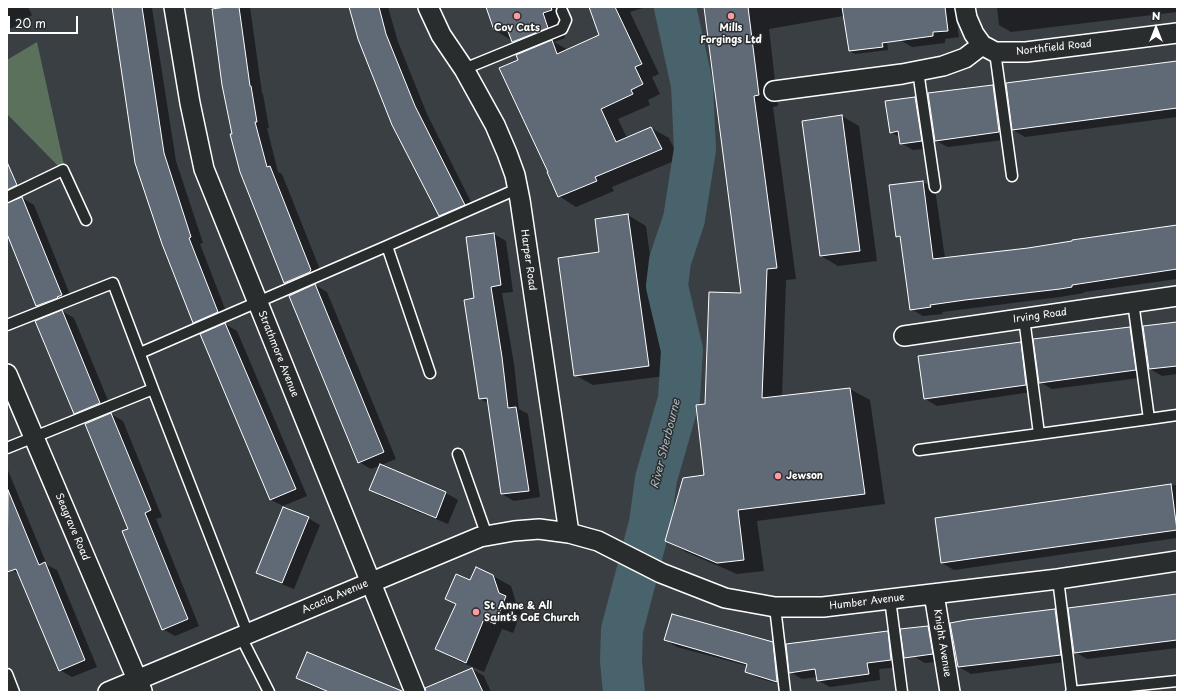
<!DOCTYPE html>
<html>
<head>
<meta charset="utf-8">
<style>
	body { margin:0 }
	#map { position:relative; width:1184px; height:699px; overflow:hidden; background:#3a3f44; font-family:"Playpen Sans",sans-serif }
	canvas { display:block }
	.frame { position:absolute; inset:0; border:8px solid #fff; pointer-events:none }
	.north { position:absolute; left:1136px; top:8px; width:40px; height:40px; -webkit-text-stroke:3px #2a2d2e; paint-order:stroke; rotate:0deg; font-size:11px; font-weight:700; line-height:16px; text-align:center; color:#fff }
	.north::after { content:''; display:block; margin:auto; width:14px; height:18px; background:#fff; clip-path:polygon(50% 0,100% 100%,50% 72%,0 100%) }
	.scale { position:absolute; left:8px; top:16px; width:70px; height:18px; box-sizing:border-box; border:2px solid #fff; border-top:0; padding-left:5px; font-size:12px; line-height:14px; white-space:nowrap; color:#fff; -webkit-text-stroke:3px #2a2d2e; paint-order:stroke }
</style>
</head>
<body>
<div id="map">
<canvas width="1184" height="699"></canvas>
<div class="frame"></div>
<div class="north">N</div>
<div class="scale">20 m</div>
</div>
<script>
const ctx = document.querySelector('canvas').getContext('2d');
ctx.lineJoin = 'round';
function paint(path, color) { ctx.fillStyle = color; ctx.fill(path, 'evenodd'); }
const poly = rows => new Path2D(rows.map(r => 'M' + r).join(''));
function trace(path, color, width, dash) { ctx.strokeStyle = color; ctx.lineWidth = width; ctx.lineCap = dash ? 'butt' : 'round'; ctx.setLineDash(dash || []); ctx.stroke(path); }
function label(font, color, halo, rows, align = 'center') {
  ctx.font = font + ' "Playpen Sans",sans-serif'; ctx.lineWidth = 3; ctx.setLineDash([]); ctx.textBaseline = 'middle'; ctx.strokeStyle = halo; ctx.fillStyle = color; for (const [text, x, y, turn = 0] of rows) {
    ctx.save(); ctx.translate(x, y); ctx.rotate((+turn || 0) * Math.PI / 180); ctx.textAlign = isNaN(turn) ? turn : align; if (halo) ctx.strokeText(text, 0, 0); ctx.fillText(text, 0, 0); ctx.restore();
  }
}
paint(poly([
	[37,42,66,174,7,114,7,60]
]), '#5b715c');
paint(poly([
	[7,7,28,7,32,15,7,31],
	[113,7,154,7,152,8,156,34,176,161,203,243,200,244,229,319,205,329,193,322],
	[213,7,250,7,262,93,263,94,269,128,267,128,278,172,282,174,323,277,297,290,285,283,241,172,223,85],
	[350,7,388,7,398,42,427,114,476,212,452,222,440,215],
	[487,7,555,7,565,38,554,42,568,50,600,36,590,7,646,7,630,12,659,74,652,77,660,94,648,100,650,105,618,119,627,138,651,128,669,138,679,159,612,187,614,191,576,207,559,196,549,172,519,60,528,51,495,30],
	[704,7,871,7,872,11,769,29,778,106,773,107,796,279,786,280,782,397,850,389,870,400,885,504,757,521,764,571,737,574,686,552,666,540,705,476,706,405,742,294],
	[897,7,955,7,959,37,945,39,945,43,912,47,900,40],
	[997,7,1177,7,1177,12,1011,32,999,25],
	[886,32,888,50,855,54,850,51],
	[1177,61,1177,117,1025,137,1013,130],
	[993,86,1005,92,1011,139,948,147,936,141],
	[915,98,927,105,933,148,913,150,901,143,900,137,890,132],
	[842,116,859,126,877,261,838,266,821,256],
	[7,173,27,193,12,201,13,202,22,198,34,205,73,302,49,313,37,306,7,232],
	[923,182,935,189,945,258,1029,249,1177,227,1177,279,1084,292,1084,293,1060,297,942,312,943,314,923,316,911,309,901,239,897,236],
	[628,215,646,226,666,376,593,385,575,375,600,253,596,220],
	[494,234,506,241,513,292,502,293,514,364,519,409,528,414,540,497,514,501,502,494,489,404,479,398,475,299],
	[315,285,327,292,396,459,371,469,359,462],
	[62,311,74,318,112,410,87,420,75,413],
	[1177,322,1177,374,1162,376,1150,369],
	[225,324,237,331,307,496,283,506,271,500],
	[1130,328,1142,335,1147,377,1052,389,1040,382],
	[1020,343,1032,350,1038,391,937,406,925,399],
	[111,414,123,421,162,517,156,519,199,626,175,636,163,629,129,529],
	[7,438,13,452,7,454],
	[381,465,446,493,458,500,448,524,382,497,370,490],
	[7,468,47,565,57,570,97,667,72,677,60,670,20,575,12,570,7,559],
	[1177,485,1177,538,954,570,942,563,936,519],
	[308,518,320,525,294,589,269,579,258,572],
	[493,576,511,586,516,603,523,607,513,633,502,629,484,672,454,659,437,649,456,605,446,599,470,581],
	[1177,595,1177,648,1087,659,1075,652],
	[1055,610,1067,617,1072,661,971,674,959,667],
	[928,627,940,634,944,661,925,663,913,656],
	[885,632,897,639,900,667,879,669,880,680,830,687,818,680,817,677,802,679,790,672],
	[665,640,772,643,784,650,789,687,758,678,746,671,748,666,677,647],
	[472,669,484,676,491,692,454,692],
	[298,678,385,692,327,692,309,685]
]), '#0007');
trace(poly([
	[624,692,621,661,622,630,650,523,656,479,679,399,682,350,667,286,670,261,684,219,695,149,692,85,675,7]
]), '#48636c', 42);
const building = poly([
	[112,7,142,7,164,153,191,237,189,238,218,312,193,323,162,244,135,163,112,7],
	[226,7,239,7,250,86,251,86,257,122,255,122,267,167,270,166,311,270,310,271,310,272,284,283,240,172,230,134,232,134,222,85,212,9,226,7],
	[349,7,379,7,386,34,415,106,465,205,439,216,392,125,358,39,349,7],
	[486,7,551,7,552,10,543,13,548,28,512,42,506,26,494,30,486,7],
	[589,7,615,7,642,64,635,67,643,84,631,90,633,94,601,109,616,142,651,127,662,149,595,177,597,181,558,197,547,172,548,172,499,68,518,60,516,55,552,40,557,54,599,35,589,7],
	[704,7,748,7,759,95,754,96,777,268,767,269,762,398,850,388,865,494,738,510,744,560,717,563,665,541,683,478,704,475,696,405,705,404,709,292,741,293,704,7],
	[842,7,945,7,948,31,933,32,933,36,882,43,883,47,849,51,842,7],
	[1177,61,1177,108,1012,130,1006,83,1177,61],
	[993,85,999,132,935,141,928,93,993,85],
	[915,97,922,141,900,144,898,131,890,133,885,101,915,97],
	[842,115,860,251,820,256,802,121,842,115],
	[7,162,17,185,7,190,7,162],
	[923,181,933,259,1028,248,1072,241,1072,240,1177,225,1177,269,1072,285,1072,287,1060,289,965,300,930,305,931,307,910,310,900,236,896,237,889,185,923,181],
	[22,197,62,295,57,297,58,298,36,306,7,234,7,203,22,197],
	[628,214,649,366,574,376,558,258,599,252,595,219,628,214],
	[494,233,501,285,491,287,502,357,508,408,516,407,529,491,501,494,487,398,479,399,464,300,474,298,466,237,494,233],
	[315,284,384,452,358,463,289,296,315,284],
	[62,310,100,403,74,414,35,321,62,310],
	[1177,322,1177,366,1149,369,1143,326,1177,322],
	[225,323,296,489,270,500,200,334,225,323],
	[1130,327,1136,370,1039,383,1033,339,1130,327],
	[1021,342,1026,385,924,399,918,356,1021,342],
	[111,413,151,510,145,513,188,619,162,630,122,531,128,529,85,424,111,413],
	[380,464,446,492,436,518,369,490,380,464],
	[1171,484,1177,530,941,563,935,518,1171,484],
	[8,490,39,565,45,562,85,660,59,671,16,569,7,572,8,490],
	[283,507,309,517,282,583,256,573,283,507],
	[476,567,493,575,499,593,506,596,495,624,484,619,466,663,435,649,456,604,445,599,456,574,470,580,476,567],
	[1177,594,1177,640,1074,653,1068,608,1177,594],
	[1055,609,1061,655,958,667,950,623,966,620,1055,609],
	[672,614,773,642,777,682,745,672,747,664,664,640,672,614],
	[928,626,933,654,904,658,900,629,928,626],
	[888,631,891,660,867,663,869,674,817,681,815,669,789,673,786,644,888,631],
	[307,652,402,691,402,692,329,692,296,678,307,652],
	[472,668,483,692,426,692,425,688,472,668]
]);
paint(building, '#606976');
trace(building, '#fff', 1);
const service = poly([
	[995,52,1012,176],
	[464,69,562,29,566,20,562,11],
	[918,71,935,187],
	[7,197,63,170,86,220],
	[387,246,517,189],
	[7,325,113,283,153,389],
	[140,353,387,246,430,373],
	[1149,419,1177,415],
	[1039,434,1149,419,1133,302],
	[7,448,153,389,248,634],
	[919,450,1039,434,1024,318],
	[458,454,487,536],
	[1058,579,1072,692],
	[890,599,902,692],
	[775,607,785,692],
	[241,637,269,692],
	[7,674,14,692],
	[1071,692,1177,681]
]);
const minor = poly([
	[174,7,190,103,204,169,415,692],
	[428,7,441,35,464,69,495,125,507,153,515,175,520,200,569,533],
	[965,7,967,18,974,34,982,45,995,52,1026,52,1177,33],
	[774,91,902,74,943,66,965,58,982,45],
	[904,336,1177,296],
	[7,374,142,691],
	[934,594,950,692],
	[108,692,480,537,514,531,539,529,569,533,598,541,661,573,725,598,775,607,823,607,1058,579,1177,561]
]);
trace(service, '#fff', 13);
trace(minor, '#fff', 22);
trace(service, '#2a2d2e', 10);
trace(minor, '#2a2d2e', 19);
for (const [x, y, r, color] of [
	[517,16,4,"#ff9aa2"],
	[731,16,4,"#ff9aa2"],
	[778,476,4,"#ff9aa2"],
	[476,612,4,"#ff9aa2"]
]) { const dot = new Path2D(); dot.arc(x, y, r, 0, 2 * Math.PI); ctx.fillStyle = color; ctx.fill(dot); trace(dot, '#2a2d2e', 1.5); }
label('bold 10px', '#fff', '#2a2d2e', [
	["Cov Cats",517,28],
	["Mills",731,28],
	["Forgings Ltd",731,40],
	["Jewson",786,476,"left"],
	["St Anne & All",484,606,"left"],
	["Saint’s CoE Church",484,618,"left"]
]);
label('10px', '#fff', '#2a2d2e', [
	["Northfield Road",1054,48,-6],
	["Harper Road",528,260,82],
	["Irving Road",1040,316,-8],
	["Strathmore Avenue",278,354,68],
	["Seagrave Road",72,527,67],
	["Acacia Avenue",335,597,-23],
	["Humber Avenue",867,602,-7],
	["Knight Avenue",942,643,81]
]);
label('italic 11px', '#adb9bd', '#2a2d2e', [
	["River Sherbourne",666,444,-76]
]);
</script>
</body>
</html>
